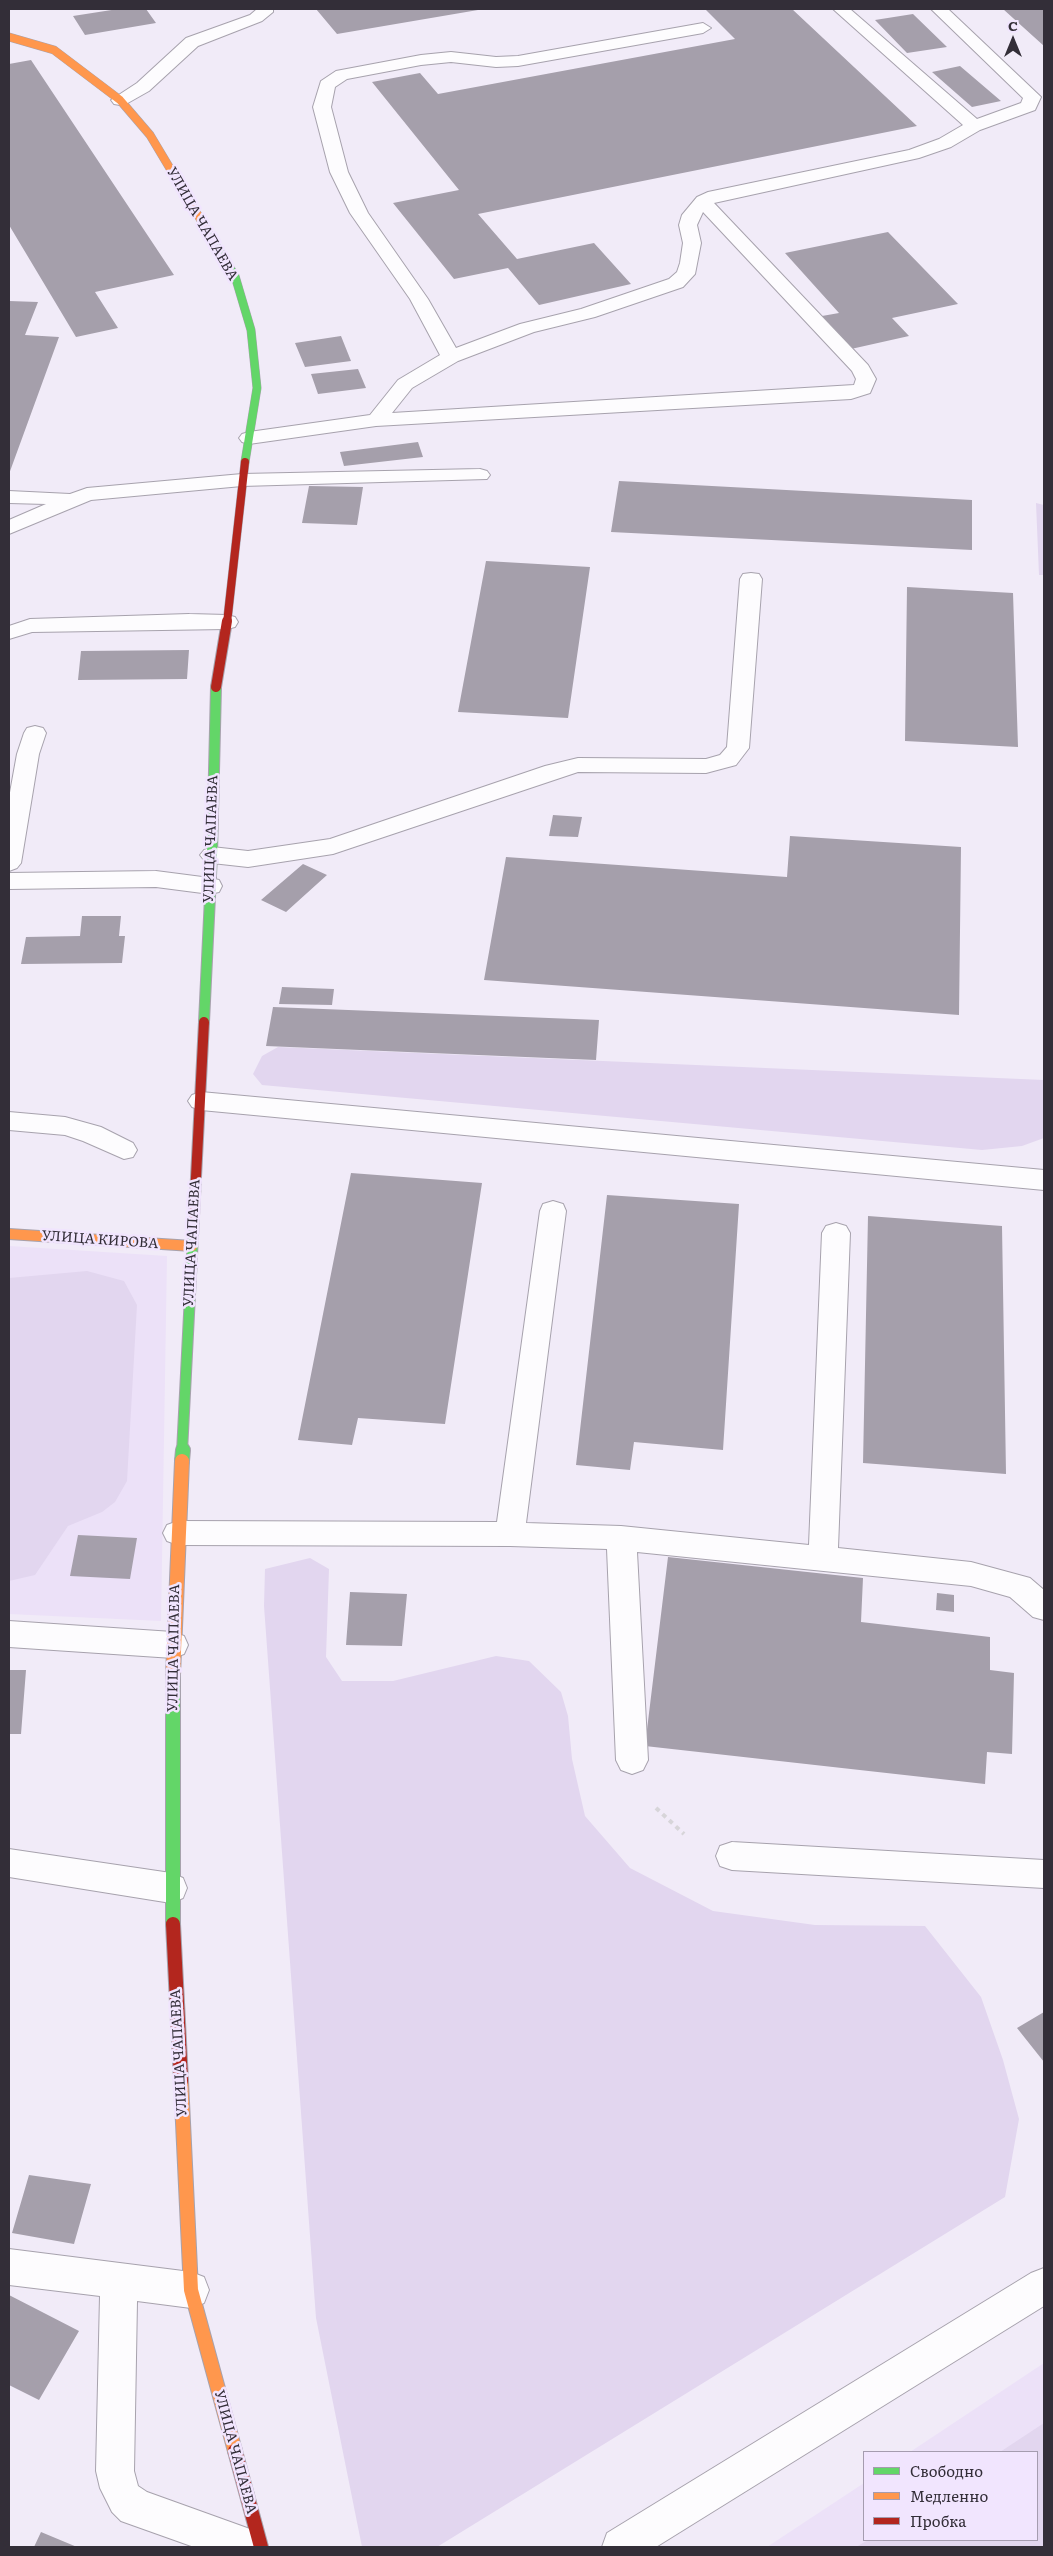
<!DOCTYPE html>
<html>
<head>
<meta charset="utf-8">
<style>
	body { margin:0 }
	#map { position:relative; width:1053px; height:2556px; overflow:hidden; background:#f1ebf8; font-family:Literata,serif }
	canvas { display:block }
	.frame { position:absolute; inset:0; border:10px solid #332e38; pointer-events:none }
	.legend { position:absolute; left:863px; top:2451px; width:175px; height:90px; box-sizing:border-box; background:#f1e5fe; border:1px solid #a59caf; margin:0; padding:6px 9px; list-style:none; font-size:15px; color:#332e38 }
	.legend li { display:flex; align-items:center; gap:10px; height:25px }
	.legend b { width:25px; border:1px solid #a59caf }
	.north { position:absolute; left:988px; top:15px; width:50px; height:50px; -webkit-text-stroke:4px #f1e5fe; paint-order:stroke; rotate:0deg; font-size:14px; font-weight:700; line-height:20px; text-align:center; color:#332e38 }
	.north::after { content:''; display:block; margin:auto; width:18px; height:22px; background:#332e38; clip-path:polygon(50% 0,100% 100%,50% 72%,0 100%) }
</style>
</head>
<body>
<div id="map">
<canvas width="1053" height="2556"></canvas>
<div class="frame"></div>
<ul class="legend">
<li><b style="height:6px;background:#63d668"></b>Свободно</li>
<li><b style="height:6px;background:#ff974d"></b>Медленно</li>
<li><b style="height:6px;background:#b3261e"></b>Пробка</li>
</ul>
<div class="north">С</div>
</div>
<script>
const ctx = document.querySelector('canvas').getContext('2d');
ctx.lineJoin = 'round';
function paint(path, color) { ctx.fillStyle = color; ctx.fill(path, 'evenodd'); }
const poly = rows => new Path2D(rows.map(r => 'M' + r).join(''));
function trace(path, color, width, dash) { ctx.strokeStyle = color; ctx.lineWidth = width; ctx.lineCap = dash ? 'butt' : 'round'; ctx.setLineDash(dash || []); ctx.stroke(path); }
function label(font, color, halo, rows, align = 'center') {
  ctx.font = font + ' Literata,serif'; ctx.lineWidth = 5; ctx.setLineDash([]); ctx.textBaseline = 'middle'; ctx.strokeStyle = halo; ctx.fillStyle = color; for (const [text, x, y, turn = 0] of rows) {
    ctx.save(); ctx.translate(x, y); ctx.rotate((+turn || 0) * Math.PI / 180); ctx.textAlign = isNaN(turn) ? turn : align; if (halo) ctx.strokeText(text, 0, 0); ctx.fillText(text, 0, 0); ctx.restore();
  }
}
paint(poly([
	[9,1246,167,1256,161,1621,9,1614],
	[1044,2363,1044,2547,767,2547,864,2483,864,2540,1037,2540,1037,2452,910,2452]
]), '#ece1f8');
paint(poly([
	[1036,503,1044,505,1044,575,1039,575],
	[278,1047,1044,1080,1044,1138,1022,1146,982,1150,262,1085,253,1074,262,1056],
	[87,1271,124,1281,137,1305,127,1481,115,1502,102,1512,68,1526,35,1575,9,1581,9,1278],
	[310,1558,329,1569,326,1657,342,1681,393,1681,496,1656,529,1661,561,1692,568,1716,572,1759,585,1816,630,1868,713,1911,815,1925,925,1926,981,1997,1003,2060,1019,2119,1005,2197,437,2547,362,2547,316,2318,264,1606,265,1569],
	[1044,2423,1044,2547,856,2547,868,2540,1037,2540,1037,2452,1000,2452]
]), '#e2d6ef');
paint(poly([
	[118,9,146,9,156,23,85,35,73,16],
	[316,9,478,9,478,10,337,34],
	[705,9,792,9,917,126,478,214,517,259,594,243,631,284,539,305,508,268,454,279,393,203,459,190,372,82,420,73,438,94,735,39],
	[1003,9,1044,9,1044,46],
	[913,14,947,47,907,53,875,20],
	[31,60,174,275,95,292,118,328,76,337,9,225,9,64],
	[960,66,1001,101,972,107,932,72],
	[888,232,958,304,892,318,909,336,851,349,822,316,839,313,785,253],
	[9,301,38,302,25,335,59,337,9,474],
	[341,336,351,361,305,367,295,343],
	[358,369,366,388,318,394,311,374],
	[418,442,423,457,344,466,340,452],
	[619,481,972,500,972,550,611,532],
	[309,486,363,487,357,525,302,523],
	[486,561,590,567,568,718,458,712],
	[907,587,1013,593,1018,747,905,741],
	[189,650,187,679,78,680,81,651],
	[553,815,582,817,578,837,549,836],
	[790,836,961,847,959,1015,484,980,506,857,787,877],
	[303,864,327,875,286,912,261,900],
	[82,916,121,916,119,936,125,936,122,963,21,964,26,937,80,936],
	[282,987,334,989,332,1005,279,1004],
	[273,1007,599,1020,596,1060,266,1046],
	[351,1173,482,1183,445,1424,358,1418,352,1445,298,1440],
	[607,1195,739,1204,723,1450,634,1442,630,1470,576,1465],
	[868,1216,1002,1226,1006,1474,863,1463],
	[78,1535,137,1538,130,1579,70,1576],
	[668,1557,863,1578,861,1622,990,1637,990,1670,1014,1673,1012,1754,987,1752,985,1784,645,1746],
	[350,1592,407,1594,402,1646,346,1645],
	[937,1593,954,1595,954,1612,936,1610],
	[9,1670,26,1670,21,1734,9,1734],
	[1044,2012,1044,2062,1017,2028],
	[29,2175,91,2184,74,2244,12,2233],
	[9,2295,79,2331,39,2400,9,2385],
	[41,2532,77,2547,34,2547]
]), '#a59fab');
const lane = poly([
	[257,9,273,9,273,12,262,21,198,46,149,91,126,104,120,105,114,104,111,100,137,83,186,38,250,15,257,9],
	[833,9,850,9,977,119,1021,103,1023,98,931,9,948,9,1041,97,1035,110,980,130,951,147,919,158,714,203,868,365,876,379,870,393,851,399,376,426,249,444,242,442,239,438,242,434,249,432,370,415,398,380,440,355,410,299,350,213,330,172,313,107,321,81,336,71,421,55,451,52,496,57,518,56,703,23,711,28,703,33,518,66,496,67,451,62,421,65,347,79,335,87,331,107,348,172,368,213,428,299,456,348,520,324,581,309,669,279,677,272,680,263,683,243,679,225,682,215,697,197,708,192,909,150,939,139,963,125,833,9],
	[703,212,852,371,856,379,854,385,392,413,412,388,458,361,534,332,595,317,683,287,695,274,701,243,697,225,703,212],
	[480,469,487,471,490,475,487,479,242,486,91,500,9,534,9,520,46,504,9,503,9,491,70,494,87,488,242,474,480,469],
	[751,573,759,574,762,579,749,748,736,765,706,773,578,772,333,854,248,867,212,863,204,860,200,855,204,850,212,847,248,851,330,839,545,766,578,758,706,759,720,755,727,747,740,579,743,574,751,573],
	[189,614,227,615,235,617,238,622,235,627,227,629,32,632,9,639,9,626,30,619,189,614],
	[35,726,43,728,46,733,39,754,21,863,17,868,9,871,9,798,17,754,24,733,27,728,35,726],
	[156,871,210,878,219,880,222,886,219,892,210,894,156,887,9,889,9,873,156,871],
	[201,1092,1044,1170,1044,1190,201,1110,192,1107,188,1101,192,1095,201,1092],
	[9,1112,65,1117,101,1127,133,1143,137,1150,133,1157,124,1159,83,1141,65,1135,9,1130,9,1112],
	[553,1201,563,1204,566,1211,526,1523,621,1526,809,1545,822,1233,826,1226,836,1223,846,1226,850,1233,838,1548,971,1562,1030,1578,1044,1590,1044,1620,1033,1617,1010,1597,971,1586,637,1552,648,1760,643,1770,632,1774,621,1770,616,1760,607,1549,510,1546,178,1545,167,1541,163,1533,167,1525,178,1521,497,1522,540,1211,543,1204,553,1201],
	[9,1621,173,1632,184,1636,188,1645,184,1654,173,1658,9,1647,9,1621],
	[732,1842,1044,1860,1044,1888,732,1870,720,1866,716,1856,720,1846,732,1842],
	[9,1849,171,1873,183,1878,187,1888,183,1898,171,1903,9,1877,9,1849],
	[9,2249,191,2272,204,2277,209,2290,204,2303,191,2308,137,2301,134,2471,138,2486,147,2492,261,2533,266,2547,194,2547,121,2521,112,2512,100,2488,96,2471,100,2296,9,2285,9,2249],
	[1044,2268,1044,2306,656,2547,602,2547,607,2533,1031,2273,1044,2268]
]);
const fastFar2 = poly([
	[205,227,235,276,251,330,257,388,245,462]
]);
const fastFar1 = poly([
	[204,1022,212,855,216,687],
	[182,1452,194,1216]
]);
const fast = poly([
	[182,1461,183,1450],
	[173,1675,173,1924]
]);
const slowFar2 = poly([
	[9,37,54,50,120,100,150,135,205,227]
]);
const slowFar1 = poly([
	[9,1234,192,1246]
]);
const slow = poly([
	[173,1675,182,1461],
	[181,2081,191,2290,235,2451]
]);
const jamFar2 = poly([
	[227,623,245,462]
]);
const jamFar1 = poly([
	[216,687,227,621],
	[194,1216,204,1022]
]);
const jam = poly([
	[173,1924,181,2081],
	[235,2451,261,2547]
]);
trace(lane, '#a7a2ad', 2);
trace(fastFar2, '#a7a2ad', 9);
trace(fastFar1, '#a7a2ad', 12);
trace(fast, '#a7a2ad', 16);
trace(slowFar2, '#a7a2ad', 9);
trace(slowFar1, '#a7a2ad', 12);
trace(slow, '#a7a2ad', 16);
trace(jamFar2, '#a7a2ad', 9);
trace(jamFar1, '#a7a2ad', 12);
trace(jam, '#a7a2ad', 16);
trace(poly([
	[656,1808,684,1834]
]), '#d7d5d9', 4, [4.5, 4.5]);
paint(lane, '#fdfcfe');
trace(fastFar2, '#63d668', 8);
trace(fastFar1, '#63d668', 10);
trace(fast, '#63d668', 14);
trace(slowFar2, '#ff974d', 8);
trace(slowFar1, '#ff974d', 10);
trace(slow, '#ff974d', 14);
trace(jamFar2, '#b3261e', 8);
trace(jamFar1, '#b3261e', 10);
trace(jam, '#b3261e', 14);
label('14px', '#332e38', '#f1e5fe', [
	["УЛИЦА ЧАПАЕВА",202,224,60],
	["УЛИЦА ЧАПАЕВА",211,839,-88],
	["УЛИЦА КИРОВА",100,1240,4],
	["УЛИЦА ЧАПАЕВА",192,1243,-87],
	["УЛИЦА ЧАПАЕВА",174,1648,-89],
	["УЛИЦА ЧАПАЕВА",179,2053,-93],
	["УЛИЦА ЧАПАЕВА",235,2452,75]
]);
</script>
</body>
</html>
